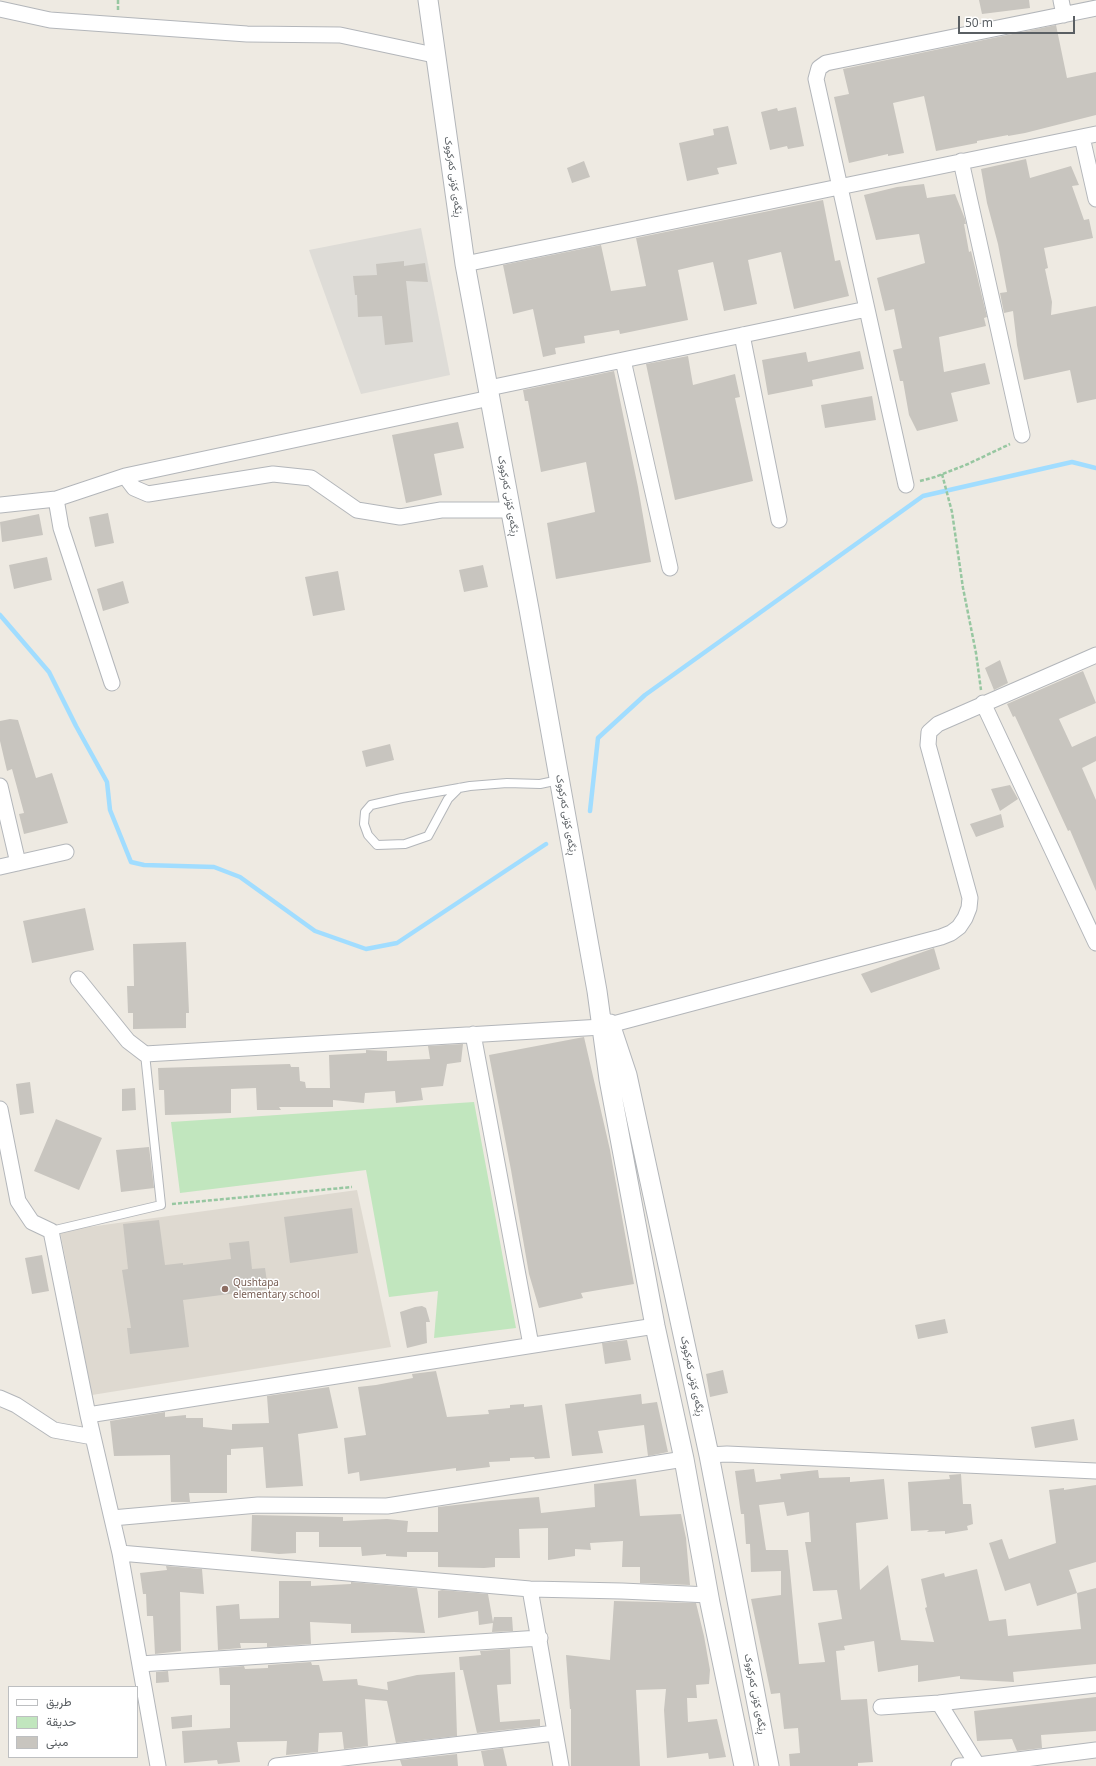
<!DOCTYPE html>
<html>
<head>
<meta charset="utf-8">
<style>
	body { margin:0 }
	#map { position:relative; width:1096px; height:1766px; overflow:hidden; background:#eeeae2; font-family:"Noto Sans",Vazirmatn,sans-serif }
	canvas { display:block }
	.legend { position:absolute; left:8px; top:1686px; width:130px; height:72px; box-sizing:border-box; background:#fff; border:1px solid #bdbfc1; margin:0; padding:5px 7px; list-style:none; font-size:12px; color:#5a5f63 }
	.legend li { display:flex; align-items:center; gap:8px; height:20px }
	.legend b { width:20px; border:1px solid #bdbfc1 }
	.scale { position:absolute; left:958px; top:16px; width:117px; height:18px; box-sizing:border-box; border:2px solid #5a5f63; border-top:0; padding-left:5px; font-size:12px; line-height:14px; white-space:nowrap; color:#5a5f63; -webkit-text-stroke:3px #fff; paint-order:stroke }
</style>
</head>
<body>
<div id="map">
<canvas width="1096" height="1766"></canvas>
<ul class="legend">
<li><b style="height:5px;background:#fff"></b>طريق</li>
<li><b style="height:11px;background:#c1e6be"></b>حديقة</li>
<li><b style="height:11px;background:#c8c5bf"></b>مبنى</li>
</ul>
<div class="scale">50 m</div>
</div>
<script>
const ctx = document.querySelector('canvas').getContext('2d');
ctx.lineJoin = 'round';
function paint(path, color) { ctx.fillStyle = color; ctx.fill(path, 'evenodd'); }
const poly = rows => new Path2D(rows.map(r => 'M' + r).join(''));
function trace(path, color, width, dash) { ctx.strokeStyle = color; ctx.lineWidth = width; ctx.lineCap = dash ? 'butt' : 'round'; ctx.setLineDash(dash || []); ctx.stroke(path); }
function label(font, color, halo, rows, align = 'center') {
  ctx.font = font + ' "Noto Sans",Vazirmatn,sans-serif'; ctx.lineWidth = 3; ctx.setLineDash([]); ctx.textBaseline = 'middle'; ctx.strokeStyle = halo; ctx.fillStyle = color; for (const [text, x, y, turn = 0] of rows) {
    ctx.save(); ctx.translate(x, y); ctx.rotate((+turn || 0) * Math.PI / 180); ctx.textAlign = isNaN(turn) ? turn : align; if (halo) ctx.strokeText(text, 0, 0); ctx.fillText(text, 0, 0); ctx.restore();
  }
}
paint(poly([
	[421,228,450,375,361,394,309,250]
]), '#dedcd7');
paint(poly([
	[357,1190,391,1347,92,1395,60,1231]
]), '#ded9d0');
paint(poly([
	[474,1102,516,1328,434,1338,438,1291,389,1297,366,1170,180,1193,171,1122]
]), '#c1e6be');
trace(poly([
	[0,615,49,672,76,726,107,782,110,810,131,862,144,865,214,867,240,877,315,931,366,949,397,943,546,844],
	[590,811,598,738,645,695,923,496,1072,462,1096,468]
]), '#a1ddff', 4.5);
paint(poly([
	[979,0,1029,0,1030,8,982,14],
	[1056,25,1067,78,1096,72,1096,115,1025,133,1008,136,1008,135,977,141,977,143,936,151,924,96,893,103,904,153,888,156,888,154,849,163,834,97,849,94,843,69],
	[796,107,804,146,788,149,787,146,770,150,761,112,777,108,778,111],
	[728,126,737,164,717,168,719,174,687,181,679,143,714,135,713,129],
	[1026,159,1030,178,1071,166,1079,185,1072,186,1084,220,1089,219,1093,238,1044,248,1048,268,1045,269,1052,302,1051,315,1096,306,1096,399,1077,403,1070,370,1024,380,1017,345,1013,311,1004,313,1000,293,1007,292,998,244,987,203,981,169],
	[584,161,590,177,572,183,567,168],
	[924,184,927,198,955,194,965,219,966,224,964,224,969,252,971,251,987,317,984,318,986,326,939,337,944,372,985,363,990,384,951,393,958,421,917,431,909,415,903,381,900,381,893,350,902,348,894,309,885,311,877,278,925,263,919,234,876,240,864,195,897,187],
	[823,200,835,261,840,260,849,296,794,309,781,252,748,260,757,304,724,311,713,262,695,266,678,270,688,320,620,334,619,330,584,336,585,343,555,348,556,354,543,357,533,309,513,314,503,265,601,245,611,291,646,286,636,238],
	[404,261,404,266,425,263,428,282,406,281,413,342,385,345,382,316,358,317,357,295,355,295,353,276,377,275,376,264],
	[860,351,864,369,812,380,813,386,768,395,762,360,806,352,808,362],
	[688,356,693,385,735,374,740,397,735,398,753,481,675,500,646,364],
	[614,371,638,487,651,562,556,579,547,523,595,512,586,462,541,472,528,401,525,401,523,390],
	[872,396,876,420,825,428,821,405],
	[458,422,464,448,434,454,442,495,406,503,392,435],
	[108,513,114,543,95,547,89,517],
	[39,514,43,535,2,542,0,522],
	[47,557,52,580,14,589,9,565],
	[483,565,488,587,464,592,459,570],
	[338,571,345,610,313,616,305,577],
	[123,581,129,603,103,611,97,589],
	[1000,660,1008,683,994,690,985,668],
	[1083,671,1096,703,1059,719,1072,747,1096,736,1096,761,1082,768,1096,800,1096,891,1070,830,1068,831,1015,716,1013,717,1007,704],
	[10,719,18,720,36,778,52,773,68,823,24,834,19,814,24,813,12,769,7,771,0,741,0,721],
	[390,744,394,760,366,767,362,751],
	[1010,785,1018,799,1000,811,991,789],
	[1001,814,1004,827,976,837,970,824],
	[85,908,94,950,32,963,23,921],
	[186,942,189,1013,186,1013,186,1028,133,1029,133,1013,128,1013,127,986,134,986,133,944],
	[934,948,940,969,871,993,861,974],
	[584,1037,610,1150,634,1284,581,1293,583,1298,539,1308,529,1274,511,1170,489,1055],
	[463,1044,461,1062,447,1064,443,1086,421,1088,423,1100,396,1103,395,1091,365,1093,364,1103,333,1100,333,1107,279,1107,281,1110,257,1110,256,1088,231,1089,231,1113,165,1115,164,1090,159,1090,158,1068,290,1064,291,1067,299,1067,300,1081,305,1082,306,1088,330,1088,329,1055,366,1053,366,1050,387,1051,387,1061,430,1059,428,1046],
	[30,1082,34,1113,20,1115,16,1084],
	[135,1088,136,1110,122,1111,122,1089],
	[56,1119,102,1138,79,1190,34,1171],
	[149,1147,154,1188,121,1192,116,1150],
	[352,1208,358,1253,290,1263,284,1217],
	[159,1220,165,1265,183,1263,183,1265,231,1259,229,1243,249,1241,252,1269,265,1268,268,1289,183,1300,189,1347,130,1354,127,1328,131,1328,122,1270,128,1269,123,1224],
	[42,1255,49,1291,32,1294,25,1258],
	[422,1306,426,1308,430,1322,426,1322,427,1343,407,1348,400,1312,415,1307],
	[945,1319,948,1333,918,1339,915,1325],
	[627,1340,631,1360,605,1364,602,1343],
	[723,1370,728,1393,710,1397,706,1374],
	[436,1371,447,1417,489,1414,488,1410,510,1408,510,1405,524,1404,524,1407,542,1405,550,1458,535,1459,534,1457,510,1458,510,1461,489,1462,490,1467,456,1471,456,1468,360,1481,359,1472,348,1474,344,1438,366,1435,358,1387,376,1385,413,1378,412,1374],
	[329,1387,338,1428,298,1434,303,1486,266,1488,263,1447,231,1449,231,1455,227,1455,227,1493,189,1493,190,1502,171,1502,170,1455,114,1456,110,1421,165,1412,165,1417,186,1415,186,1418,203,1418,203,1427,232,1430,232,1424,269,1423,267,1396],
	[641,1394,642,1404,657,1402,668,1452,648,1456,644,1425,598,1431,603,1453,572,1456,565,1404],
	[1074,1419,1078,1440,1035,1448,1031,1427],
	[754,1469,756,1482,781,1479,780,1474,818,1470,819,1478,850,1477,850,1482,884,1479,888,1519,856,1523,860,1590,888,1565,901,1640,934,1642,925,1608,927,1607,921,1579,944,1573,945,1577,977,1569,989,1621,1006,1619,1008,1636,1081,1629,1077,1593,1096,1588,1096,1664,1013,1672,1014,1682,960,1679,960,1676,918,1682,918,1665,878,1672,874,1641,844,1646,845,1650,836,1651,841,1700,867,1699,873,1762,858,1763,858,1766,790,1766,789,1754,800,1753,798,1728,784,1729,780,1693,771,1694,751,1599,781,1595,781,1571,751,1572,750,1544,746,1544,744,1514,741,1514,735,1471],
	[784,1502,787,1516,809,1512,811,1542,805,1542,813,1591,837,1590,842,1619,818,1623,825,1662,799,1664,788,1550,766,1550,759,1505],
	[961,1474,963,1504,971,1504,973,1524,967,1526,968,1530,945,1534,945,1531,927,1532,929,1530,911,1531,908,1482,950,1479,949,1475],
	[636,1479,640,1516,681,1514,686,1538,690,1585,640,1583,640,1567,622,1567,623,1541,590,1543,591,1550,575,1549,575,1556,548,1560,548,1528,519,1529,520,1558,495,1558,495,1567,484,1568,438,1567,438,1552,407,1552,407,1557,386,1556,386,1554,362,1556,361,1547,319,1547,319,1532,296,1532,296,1553,279,1554,251,1551,252,1515,343,1517,343,1521,387,1519,408,1521,407,1532,438,1532,438,1507,490,1501,539,1497,541,1513,595,1507,594,1484],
	[1096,1485,1096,1562,1069,1570,1077,1593,1037,1606,1030,1583,1005,1591,989,1543,1002,1539,1009,1559,1056,1543,1049,1490,1064,1488,1064,1490],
	[166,1566,202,1569,204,1594,180,1592,181,1651,155,1654,153,1616,147,1616,146,1594,143,1594,140,1573,167,1570],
	[279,1581,311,1581,311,1586,351,1584,351,1582,417,1588,425,1633,394,1632,351,1633,351,1624,310,1622,311,1644,267,1647,267,1643,240,1643,241,1648,218,1650,216,1606,239,1604,240,1619,279,1618],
	[442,1590,488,1594,493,1622,494,1617,512,1617,513,1631,492,1632,493,1623,479,1625,478,1611,438,1618,438,1591],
	[614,1601,696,1603,704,1636,710,1670,709,1684,696,1685,697,1698,687,1698,688,1722,717,1719,726,1757,709,1759,708,1753,667,1758,664,1710,666,1689,636,1690,640,1766,571,1766,571,1709,570,1709,566,1655,610,1660],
	[510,1649,511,1684,497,1685,500,1722,540,1719,540,1726,477,1733,463,1670,460,1670,459,1657,481,1655,480,1651],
	[311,1662,312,1665,319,1665,323,1681,357,1679,358,1685,388,1690,387,1682,417,1675,455,1672,457,1736,396,1743,387,1701,365,1699,368,1746,344,1749,342,1732,319,1733,318,1752,286,1755,287,1741,237,1742,240,1762,218,1764,217,1760,184,1763,182,1731,230,1728,230,1685,220,1685,219,1668,244,1666,245,1669,268,1668,268,1665],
	[168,1671,169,1682,156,1683,156,1672],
	[1096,1697,1096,1731,1041,1735,1042,1748,1017,1751,1012,1739,977,1741,974,1711],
	[192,1715,192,1727,172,1729,171,1717],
	[503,1748,507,1766,484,1766,481,1751],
	[457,1754,458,1766,402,1766,400,1760]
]), '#c8c5bf');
const service = poly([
	[459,788,448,799,428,836,405,844,377,845,368,835,364,824,365,812,371,805,402,798,459,788,470,786,507,783,540,784,559,780],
	[51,1231,161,1205,145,1054]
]);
const minor = poly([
	[1061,0,1064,15],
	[0,9,50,20,247,34,340,35,434,55],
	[1082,137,1096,199],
	[961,161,1022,435],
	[465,264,1096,134],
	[742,335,779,520],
	[623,360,670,568],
	[489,388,867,309],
	[125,476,134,488,148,494,273,474,311,478,357,510,400,517,441,510,511,510],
	[906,485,816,79,819,68,826,63,1096,8],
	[0,505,56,499],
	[112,683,61,528,56,499,125,476,490,398],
	[983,703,1096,943],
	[0,786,18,863],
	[0,867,66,852],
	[78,979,128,1041,145,1054,602,1027,941,937,951,933,959,927,965,918,969,908,970,898,928,745,929,732,938,724,1096,655],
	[473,1034,531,1345],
	[0,1109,18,1201,32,1222,51,1231,88,1415,120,1553,158,1766],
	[0,1398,16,1405,54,1430,93,1437],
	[88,1415,655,1326],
	[709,1455,727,1454,1096,1471],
	[112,1518,258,1505,387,1506,684,1459],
	[120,1553,530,1589,622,1591,709,1595],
	[530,1589,561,1766],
	[140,1664,540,1638],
	[939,1703,978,1766],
	[881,1707,939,1703,1096,1685],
	[276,1766,555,1733],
	[959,1766,978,1765,1096,1750]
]);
const tertiary = poly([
	[428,0,465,264,529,609,597,991,609,1079,655,1326,684,1459,710,1603,744,1766],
	[610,1024,627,1075,709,1455,769,1766]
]);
trace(service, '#b3b6ba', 10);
trace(minor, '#b3b6ba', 17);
trace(tertiary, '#b3b6ba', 21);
trace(poly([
	[118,0,118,10],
	[942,474,952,512,963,588,976,653,981,690],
	[920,481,935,477,968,464,1010,444],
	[172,1204,352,1187]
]), '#97c7a1', 2.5, [4, 2]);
trace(service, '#fff', 8);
trace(minor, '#fff', 15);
trace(tertiary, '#fff', 19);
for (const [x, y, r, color] of [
	[225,1289,4,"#8d6e63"]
]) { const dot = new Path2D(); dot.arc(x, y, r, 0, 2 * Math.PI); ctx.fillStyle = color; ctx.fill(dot); trace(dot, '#fff', 1.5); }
label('10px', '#5a5f63', '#fff', [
	["ڕێگەی کۆنی کەرکووک",453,177,82],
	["ڕێگەی کۆنی کەرکووک",508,496,80],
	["ڕێگەی کۆنی کەرکووک",566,815,80],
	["ڕێگەی کۆنی کەرکووک",692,1376,78],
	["ڕێگەی کۆنی کەرکووک",755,1694,79]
]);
label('10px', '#785e54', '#fff', [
	["Qushtapa",233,1283],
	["elementary school",233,1295]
], 'left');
</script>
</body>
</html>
